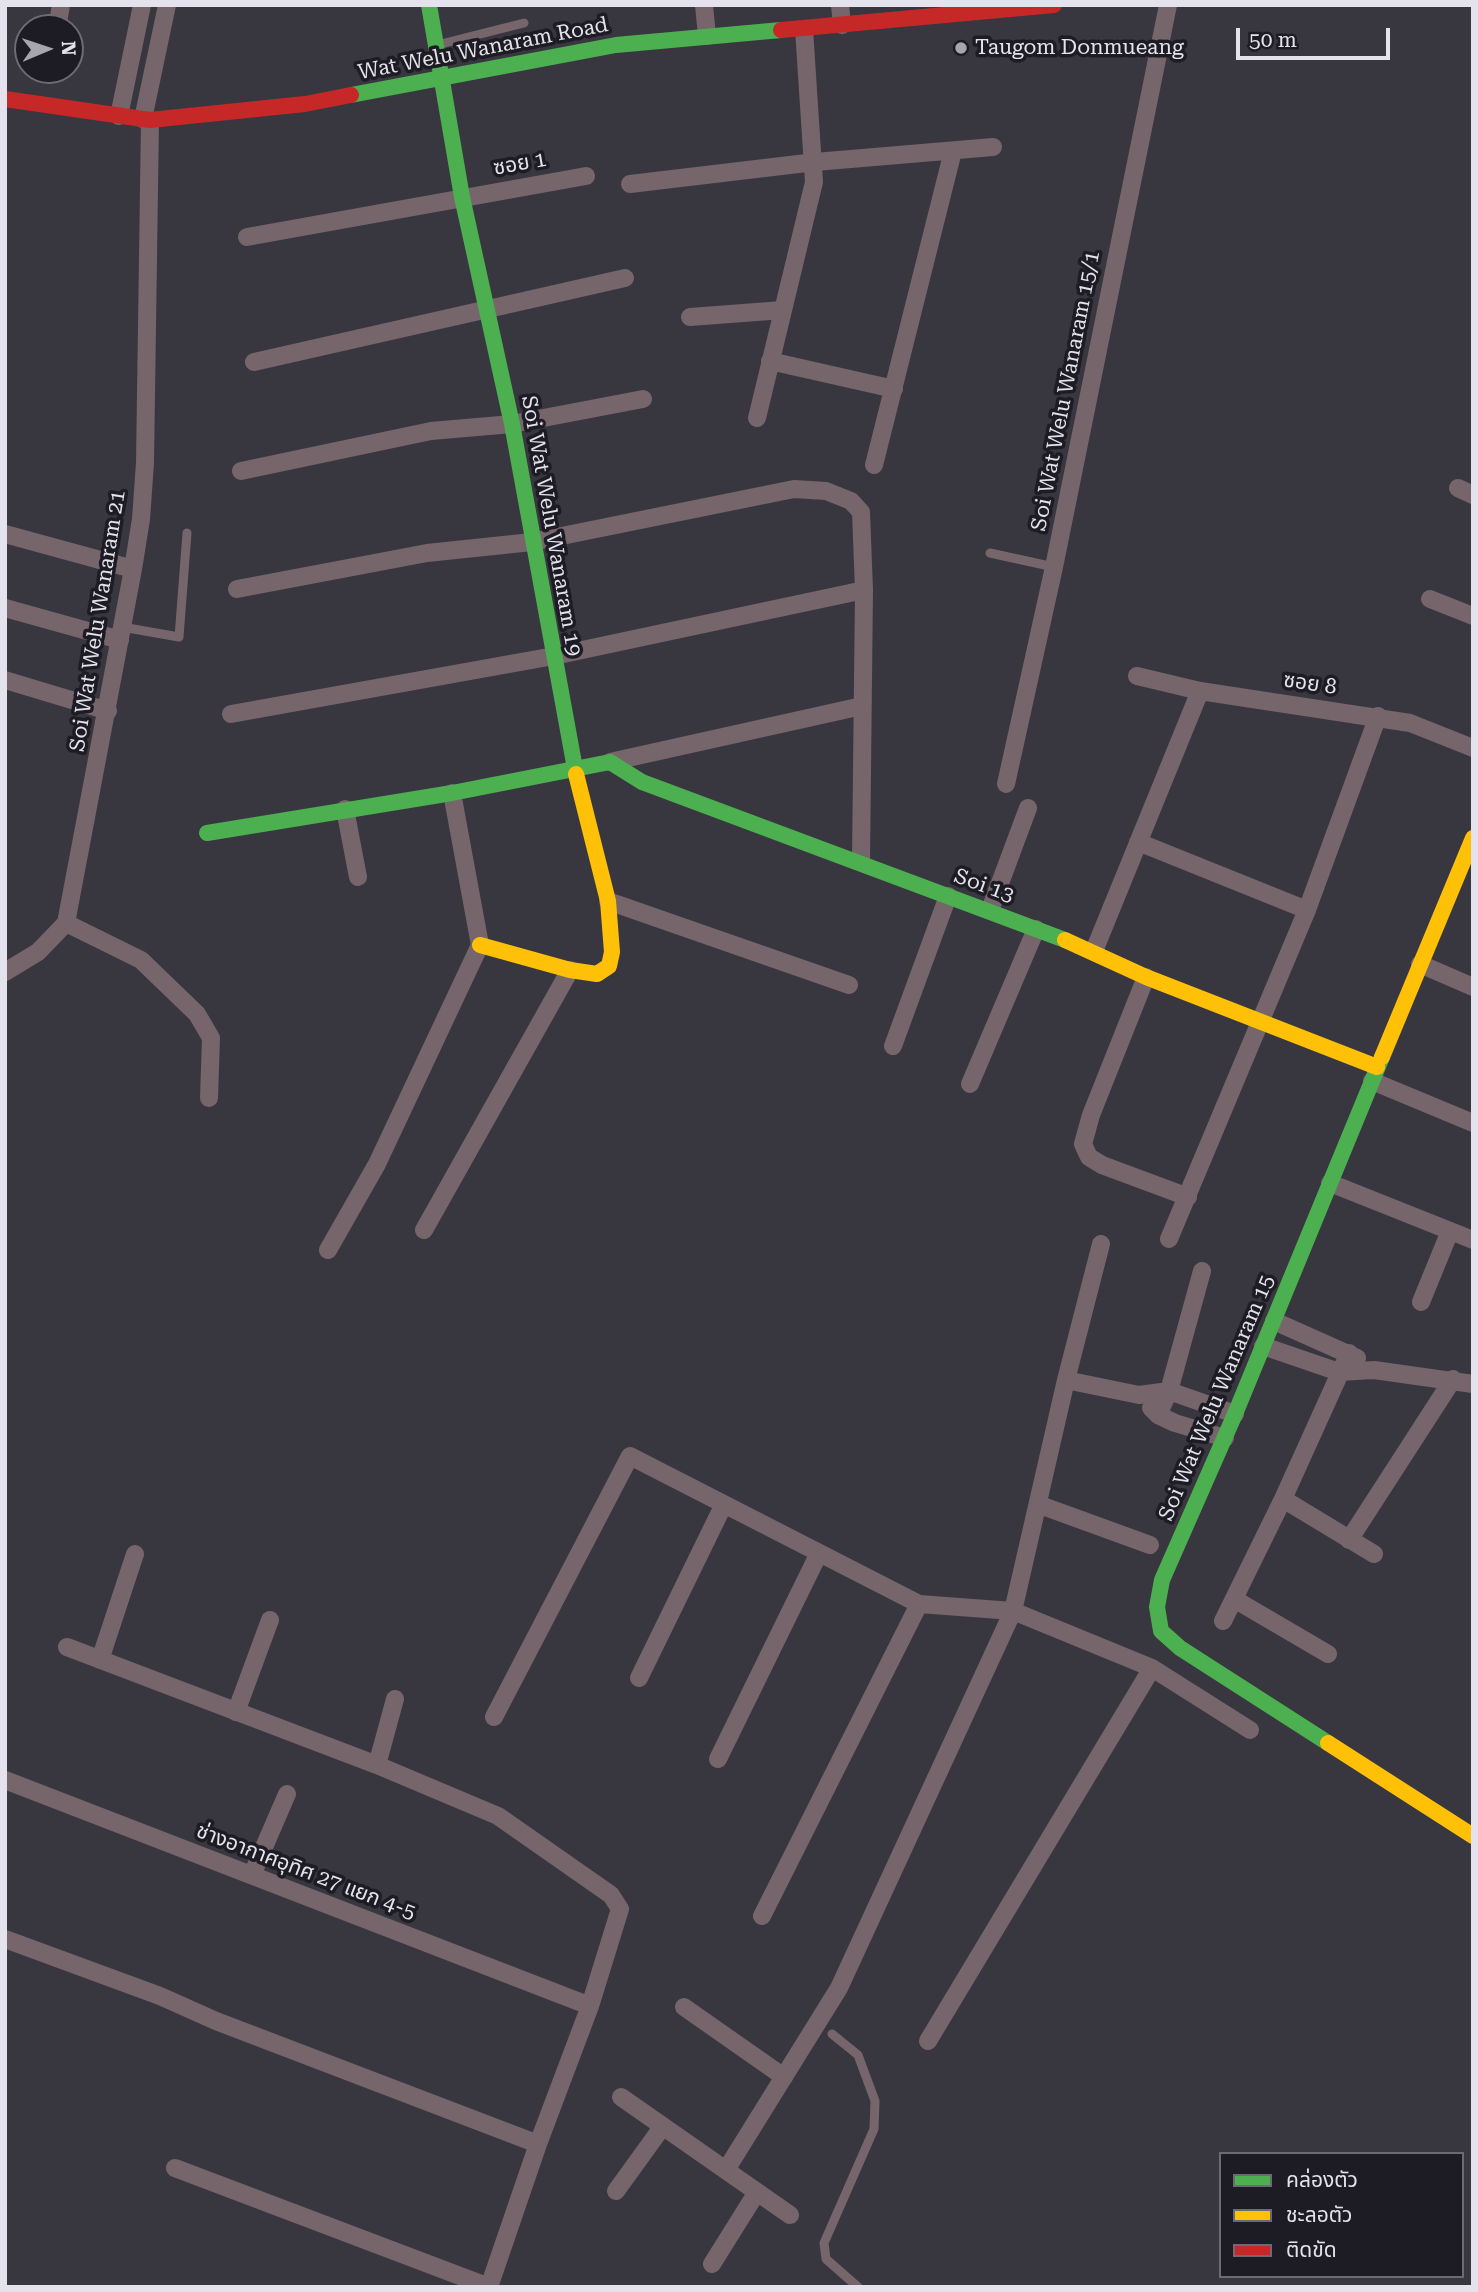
<!DOCTYPE html>
<html>
<head>
<meta charset="utf-8">
<style>
	body { margin:0 }
	#map { position:relative; width:1478px; height:2292px; overflow:hidden; background:#383740; font-family:"Roboto Serif","Noto Sans Thai",serif }
	canvas { display:block }
	.frame { position:absolute; inset:0; border:7px solid #e3e2ed; pointer-events:none }
	.legend { position:absolute; left:1219px; top:2152px; width:245px; height:126px; box-sizing:border-box; background:#1d1c24; border:2px solid #6c6b74; margin:0; padding:9px 12px; list-style:none; font-size:21px; color:#e3e2ed }
	.legend li { display:flex; align-items:center; gap:14px; height:35px }
	.legend b { width:35px; border:2px solid #6c6b74 }
	.north { position:absolute; left:14px; top:14px; width:70px; height:70px; box-sizing:border-box; background:#1d1c24; border:2px solid #6c6b74; border-radius:50%; rotate:88deg; font-size:19px; font-weight:700; line-height:28px; text-align:center; color:#e3e2ed }
	.north::after { content:''; display:block; margin:auto; width:24px; height:32px; background:#a7a6b0; clip-path:polygon(50% 0,100% 100%,50% 72%,0 100%) }
	.scale { position:absolute; left:1236px; top:28px; width:154px; height:32px; box-sizing:border-box; border:4px solid #e3e2ed; border-top:0; padding-left:9px; font-size:21px; line-height:24px; white-space:nowrap; color:#e3e2ed; -webkit-text-stroke:5px #1d1c24; paint-order:stroke }
</style>
</head>
<body>
<div id="map">
<canvas width="1478" height="2292"></canvas>
<div class="frame"></div>
<ul class="legend">
<li><b style="height:9px;background:#4caf50"></b>คล่องตัว</li>
<li><b style="height:9px;background:#ffc107"></b>ชะลอตัว</li>
<li><b style="height:9px;background:#c62828"></b>ติดขัด</li>
</ul>
<div class="north">N</div>
<div class="scale">50 m</div>
</div>
<script>
const ctx = document.querySelector('canvas').getContext('2d');
ctx.lineJoin = 'round';
const poly = rows => new Path2D(rows.map(r => 'M' + r).join(''));
function trace(path, color, width, dash) { ctx.strokeStyle = color; ctx.lineWidth = width; ctx.lineCap = dash ? 'butt' : 'round'; ctx.setLineDash(dash || []); ctx.stroke(path); }
function label(font, color, halo, rows, align = 'center') {
  ctx.font = font + ' "Roboto Serif","Noto Sans Thai",serif'; ctx.lineWidth = 7; ctx.setLineDash([]); ctx.textBaseline = 'middle'; ctx.strokeStyle = halo; ctx.fillStyle = color; for (const [text, x, y, turn = 0] of rows) {
    ctx.save(); ctx.translate(x, y); ctx.rotate((+turn || 0) * Math.PI / 180); ctx.textAlign = isNaN(turn) ? turn : align; if (halo) ctx.strokeText(text, 0, 0); ctx.fillText(text, 0, 0); ctx.restore();
  }
}
trace(poly([
	[437,45,524,23],
	[990,553,1054,567],
	[122,627,179,637,187,533],
	[832,2034,858,2055,875,2101,874,2129,824,2243,826,2259,858,2287]
]), '#76656b', 9);
trace(poly([
	[704,5,707,36],
	[840,5,842,25],
	[57,28,61,5],
	[119,116,142,5],
	[143,119,167,5],
	[630,184,815,162,993,147],
	[247,237,586,176],
	[690,317,783,310],
	[770,361,894,389],
	[254,362,625,278],
	[757,418,814,182,804,29],
	[874,465,953,151],
	[241,471,431,431,512,424,643,399],
	[1458,488,1473,495],
	[5,534,133,569],
	[237,589,427,553,532,542,794,489,826,491,851,501,861,512,864,590,861,861],
	[1430,599,1473,616],
	[5,608,120,640],
	[1137,676,1200,691,1410,723,1473,748],
	[5,680,108,711],
	[231,714,554,656,864,590],
	[610,762,862,706],
	[1006,784,1054,567,1168,5],
	[345,809,358,877],
	[1138,842,1307,910],
	[608,901,849,985],
	[990,910,1028,808],
	[66,923,141,960,197,1014,211,1038,209,1098],
	[1094,951,1200,691],
	[1420,964,1473,987],
	[5,972,38,952,66,923,133,569,141,519,145,463,150,120],
	[1146,977,1091,1115,1083,1144,1089,1157,1102,1165,1188,1197],
	[893,1046,948,896],
	[1372,1081,1473,1123],
	[970,1084,1036,929],
	[1330,1183,1473,1240],
	[424,1230,570,970],
	[1169,1239,1307,910,1378,716],
	[328,1250,377,1164,480,945,452,793],
	[1421,1302,1450,1231],
	[1274,1321,1357,1358],
	[1263,1346,1339,1372,1374,1370,1473,1384],
	[1066,1380,1139,1395,1169,1391,1235,1414],
	[1151,1408,1158,1415,1175,1423,1225,1438],
	[1158,1415,1169,1391,1202,1271],
	[1283,1499,1374,1554],
	[1040,1505,1150,1545],
	[1349,1540,1453,1379],
	[1234,1599,1328,1654],
	[1223,1621,1283,1499,1349,1353],
	[67,1647,377,1765,498,1816,611,1895,620,1909,590,2006,538,2144,489,2287],
	[100,1660,135,1554],
	[639,1678,724,1504],
	[236,1712,270,1620],
	[494,1717,630,1456,919,1604],
	[718,1759,819,1553],
	[377,1765,395,1699],
	[5,1780,590,2006],
	[252,1875,287,1794],
	[762,1916,919,1604,1013,1611,1152,1668,1250,1730],
	[5,1939,160,1996,216,2021,538,2144],
	[684,2007,784,2077],
	[928,2041,1152,1668],
	[621,2097,790,2215],
	[175,2168,489,2287],
	[726,2170,839,1988,1013,1611,1066,1380,1101,1244],
	[616,2191,663,2126],
	[712,2264,757,2192]
]), '#76656b', 18);
trace(poly([
	[429,5,462,197,512,424,576,774],
	[351,95,616,45,781,30],
	[207,833,452,793,610,762,642,782,1065,940],
	[1328,1743,1180,1648,1161,1631,1157,1607,1162,1580,1235,1414,1382,1057]
]), '#4caf50', 16);
trace(poly([
	[1065,940,1146,977,1377,1067],
	[480,945,570,970,597,974,609,966,612,952,608,901,576,774],
	[1382,1057,1473,838],
	[1328,1743,1473,1836]
]), '#ffc107', 16);
trace(poly([
	[781,30,1054,5],
	[5,99,150,120,305,104,351,95]
]), '#c62828', 16);
for (const [x, y, r, color] of [
	[961,48,7,"#a7a6b0"]
]) { const dot = new Path2D(); dot.arc(x, y, r, 0, 2 * Math.PI); ctx.fillStyle = color; ctx.fill(dot); trace(dot, '#1d1c24', 2.5); }
label('21px', '#e3e2ed', '#1d1c24', [
	["Taugom Donmueang",975,48]
], 'left');
label('21px', '#e3e2ed', '#1d1c24', [
	["Wat Welu Wanaram Road",483,49,-11],
	["ซอย 1",520,164,-10],
	["Soi Wat Welu Wanaram 15/1",1066,391,-79],
	["Soi Wat Welu Wanaram 19",551,526,80],
	["Soi Wat Welu Wanaram 21",98,621,-81],
	["ซอย 8",1310,684,8],
	["Soi 13",984,886,20],
	["Soi Wat Welu Wanaram 15",1217,1398,-67],
	["ช่างอากาศอุทิศ 27 แยก 4-5",306,1872,21]
]);
</script>
</body>
</html>
